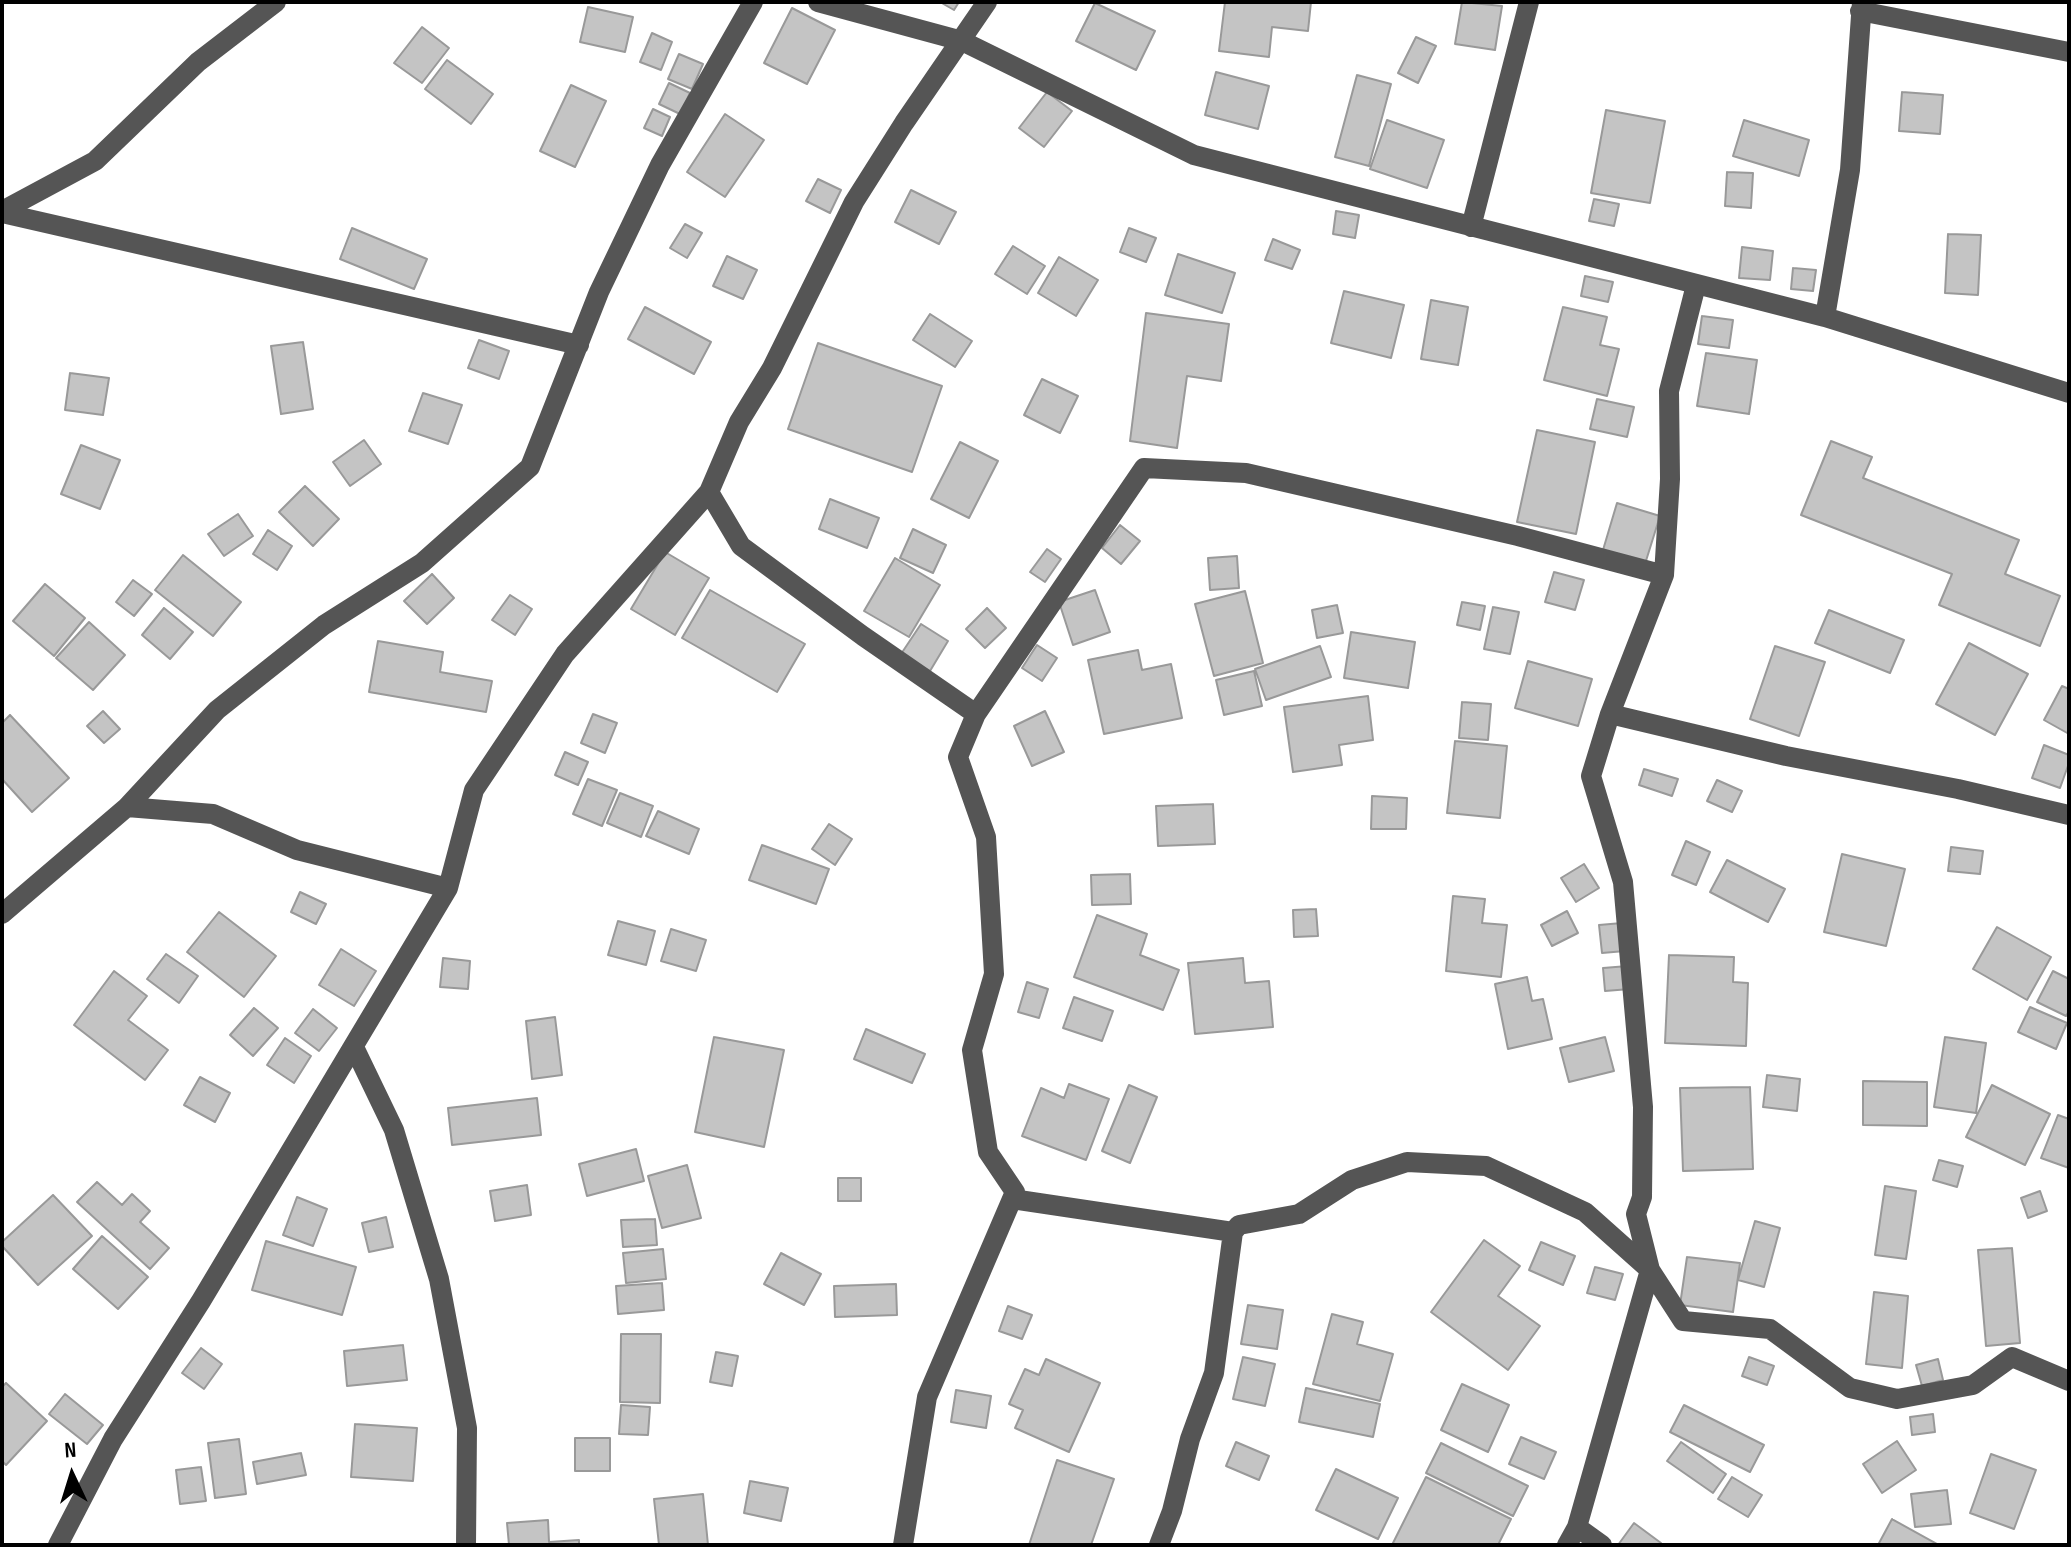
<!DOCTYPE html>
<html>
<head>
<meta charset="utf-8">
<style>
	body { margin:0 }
	#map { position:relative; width:2071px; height:1547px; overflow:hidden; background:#fff; font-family:"Sofia Sans Condensed",sans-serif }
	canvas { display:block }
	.frame { position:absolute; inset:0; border:4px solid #000; pointer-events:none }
	.north { position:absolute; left:32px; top:1435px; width:80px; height:80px; -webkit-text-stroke:6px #fff; paint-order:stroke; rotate:356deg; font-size:22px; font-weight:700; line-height:32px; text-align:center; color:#000 }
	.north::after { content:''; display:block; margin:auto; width:28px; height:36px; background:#000; clip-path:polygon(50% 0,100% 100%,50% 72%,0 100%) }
</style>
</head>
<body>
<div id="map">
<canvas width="2071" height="1547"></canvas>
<div class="frame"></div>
<div class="north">N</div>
</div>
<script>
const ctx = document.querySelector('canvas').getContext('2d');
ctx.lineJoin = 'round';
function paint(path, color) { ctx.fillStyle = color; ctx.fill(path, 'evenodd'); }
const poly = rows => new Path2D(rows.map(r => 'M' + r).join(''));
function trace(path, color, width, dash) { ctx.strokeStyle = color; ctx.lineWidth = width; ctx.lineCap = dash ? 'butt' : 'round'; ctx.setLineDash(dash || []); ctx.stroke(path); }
const building = poly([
	[940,2,959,2,954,10,940,2],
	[1225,2,1311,2,1308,31,1272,27,1269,57,1219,51,1225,2],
	[1462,2,1502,6,1495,50,1455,44,1462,2],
	[1095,3,1155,31,1136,70,1076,41,1095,3],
	[588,7,633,17,625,52,580,42,588,7],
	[792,8,835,30,807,84,764,63,792,8],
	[422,27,449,48,422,83,394,63,422,27],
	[652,33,672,42,661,70,640,62,652,33],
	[1416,37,1436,46,1418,83,1398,73,1416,37],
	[679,54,703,64,692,89,668,79,679,54],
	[447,60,493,94,471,124,425,89,447,60],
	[1216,72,1269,86,1258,129,1205,115,1216,72],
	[1357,75,1391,84,1369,166,1335,157,1357,75],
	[669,83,690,93,680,114,659,104,669,83],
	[571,85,606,101,575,167,540,151,571,85],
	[1047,92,1072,111,1044,147,1019,128,1047,92],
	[1902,92,1943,95,1940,134,1899,131,1902,92],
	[653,109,670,117,662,136,644,128,653,109],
	[1606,110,1665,121,1650,203,1591,193,1606,110],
	[725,114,764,140,725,197,687,172,725,114],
	[1387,120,1444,140,1427,188,1370,169,1387,120],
	[1744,120,1809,140,1799,176,1733,156,1744,120],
	[1727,172,1753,173,1751,208,1725,206,1727,172],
	[818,179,841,190,830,213,806,201,818,179],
	[911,190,956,212,939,244,895,222,911,190],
	[1594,199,1619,204,1614,226,1589,221,1594,199],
	[1336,211,1359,215,1355,238,1333,234,1336,211],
	[685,224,702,233,687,258,670,248,685,224],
	[352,228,427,259,414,289,340,259,352,228],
	[1129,228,1156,238,1146,262,1120,252,1129,228],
	[1948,234,1981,235,1978,295,1945,293,1948,234],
	[1273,239,1300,250,1292,269,1265,260,1273,239],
	[1013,246,1045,266,1027,294,995,274,1013,246],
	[1742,247,1773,251,1770,280,1739,278,1742,247],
	[1178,254,1235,273,1222,313,1165,295,1178,254],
	[727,256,757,270,743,299,713,286,727,256],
	[1059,257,1098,280,1076,316,1038,293,1059,257],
	[1793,268,1816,270,1813,291,1791,289,1793,268],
	[1585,276,1613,282,1608,302,1581,296,1585,276],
	[1344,291,1404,305,1391,358,1331,343,1344,291],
	[1431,300,1468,307,1458,365,1421,359,1431,300],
	[645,307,711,342,694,374,628,339,645,307],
	[1563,307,1607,317,1600,345,1619,349,1607,396,1544,380,1563,307],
	[1146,313,1229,324,1221,381,1187,376,1177,448,1130,441,1146,313],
	[930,314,972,341,955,367,913,340,930,314],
	[1702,316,1733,320,1729,348,1698,344,1702,316],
	[479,340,509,351,499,379,468,368,479,340],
	[303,342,313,409,281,414,271,346,303,342],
	[818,343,942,386,912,472,788,429,818,343],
	[1706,353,1757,360,1749,414,1697,406,1706,353],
	[70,373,109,378,103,415,65,410,70,373],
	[1042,379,1078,396,1060,433,1024,415,1042,379],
	[423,393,462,405,448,444,409,431,423,393],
	[1597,399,1634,407,1627,437,1590,429,1597,399],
	[1537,430,1595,442,1576,534,1517,522,1537,430],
	[364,440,381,464,350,486,333,462,364,440],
	[1831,441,1872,457,1863,478,2019,540,2005,574,2060,596,2040,646,1939,605,1952,574,1801,515,1831,441],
	[960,442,998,461,969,518,931,499,960,442],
	[81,445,120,460,100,509,61,494,81,445],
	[305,486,339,519,313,546,279,512,305,486],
	[830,499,879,518,867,548,819,529,830,499],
	[1617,503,1660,516,1645,564,1603,550,1617,503],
	[238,514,253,536,224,556,208,534,238,514],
	[1120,525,1140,541,1121,564,1102,548,1120,525],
	[913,529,946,545,933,573,900,558,913,529],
	[268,530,292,546,277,570,253,554,268,530],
	[1047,549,1061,559,1045,582,1030,572,1047,549],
	[665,552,709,578,675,635,631,609,665,552],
	[183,555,241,602,213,636,155,590,183,555],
	[1237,556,1239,588,1210,590,1208,558,1237,556],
	[895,558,940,585,909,637,864,611,895,558],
	[1554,572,1584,580,1575,610,1545,602,1554,572],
	[432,574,454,598,427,624,404,601,432,574],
	[133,580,152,594,134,616,116,602,133,580],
	[45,584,85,618,54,656,13,621,45,584],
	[710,590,805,644,777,692,682,638,710,590],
	[1095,590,1110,632,1073,645,1059,602,1095,590],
	[1245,591,1263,663,1214,676,1195,604,1245,591],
	[510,595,532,609,515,635,492,620,510,595],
	[1462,602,1485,606,1480,630,1457,625,1462,602],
	[1337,605,1343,633,1317,638,1312,610,1337,605],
	[1493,607,1519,612,1510,654,1484,649,1493,607],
	[164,608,193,632,170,659,142,635,164,608],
	[987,608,1006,628,985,648,966,629,987,608],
	[1829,610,1904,640,1890,673,1815,643,1829,610],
	[89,622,125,655,93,690,56,658,89,622],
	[921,624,948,641,930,671,901,654,921,624],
	[1351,632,1415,642,1408,688,1344,678,1351,632],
	[378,641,443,652,440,672,492,681,486,712,369,692,378,641],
	[1969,643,2028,674,1995,735,1936,704,1969,643],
	[1037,645,1057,658,1042,681,1022,668,1037,645],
	[1320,646,1331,677,1266,700,1255,669,1320,646],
	[1775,646,1825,662,1799,736,1750,719,1775,646],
	[1138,650,1142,670,1171,664,1182,718,1104,734,1088,660,1138,650],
	[1528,661,1592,679,1578,726,1515,708,1528,661],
	[1254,671,1262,706,1224,715,1216,680,1254,671],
	[2062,686,2069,689,2069,734,2044,720,2062,686],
	[1368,696,1373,740,1339,745,1342,765,1293,772,1284,707,1368,696],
	[1462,702,1491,704,1488,740,1459,738,1462,702],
	[103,711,120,729,104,743,87,726,103,711],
	[1045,711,1064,752,1032,766,1014,726,1045,711],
	[593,714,617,723,605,753,581,743,593,714],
	[10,715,69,778,32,812,2,779,2,723,10,715],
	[1455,741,1507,746,1500,818,1447,813,1455,741],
	[2044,745,2069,755,2069,763,2060,788,2032,778,2044,745],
	[565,752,588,762,578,785,555,775,565,752],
	[1644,769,1678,779,1672,796,1639,785,1644,769],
	[588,779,617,790,602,826,573,814,588,779],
	[1717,780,1742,791,1732,812,1707,801,1717,780],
	[620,793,653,806,641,837,607,823,620,793],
	[1372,796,1407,798,1406,829,1371,829,1372,796],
	[1213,804,1215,844,1158,846,1156,806,1213,804],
	[658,811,699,829,689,854,646,836,658,811],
	[829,824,852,839,835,865,812,849,829,824],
	[1686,841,1710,852,1696,885,1672,875,1686,841],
	[762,845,829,869,816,904,749,880,762,845],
	[1951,847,1983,851,1980,874,1948,871,1951,847],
	[1842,854,1905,869,1886,946,1824,932,1842,854],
	[1727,860,1785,889,1768,922,1710,892,1727,860],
	[1584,864,1599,888,1576,902,1561,878,1584,864],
	[1130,874,1131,904,1092,905,1091,875,1130,874],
	[300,892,326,904,316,924,291,912,300,892],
	[1453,896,1485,899,1482,923,1507,925,1501,977,1446,971,1453,896],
	[1316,909,1318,936,1294,937,1293,910,1316,909],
	[1567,911,1578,933,1552,946,1541,925,1567,911],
	[219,912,276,956,244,997,187,952,219,912],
	[1097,915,1147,934,1140,955,1179,970,1163,1010,1074,977,1097,915],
	[618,921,655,931,646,965,608,955,618,921],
	[1622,923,1625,951,1602,953,1599,925,1622,923],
	[1997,927,2051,957,2027,1000,1973,969,1997,927],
	[671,929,706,940,696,971,661,961,671,929],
	[341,949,376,971,354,1006,319,985,341,949],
	[166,954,198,976,179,1003,147,979,166,954],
	[1669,955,1734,957,1733,982,1748,983,1746,1046,1665,1043,1669,955],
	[443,958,470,961,468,989,440,987,443,958],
	[1243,958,1245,983,1269,981,1273,1027,1195,1034,1188,963,1243,958],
	[1628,966,1630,989,1605,991,1603,968,1628,966],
	[114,971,147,996,128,1020,168,1050,145,1080,74,1025,114,971],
	[2053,971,2069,979,2069,1011,2066,1016,2037,1002,2053,971],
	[1527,977,1532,1001,1543,999,1552,1039,1508,1049,1495,984,1527,977],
	[1027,982,1048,989,1039,1018,1018,1012,1027,982],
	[1074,997,1113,1011,1102,1041,1063,1028,1074,997],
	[2030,1007,2067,1023,2056,1049,2018,1032,2030,1007],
	[254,1008,278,1028,253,1056,230,1035,254,1008],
	[313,1009,337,1028,319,1051,295,1033,313,1009],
	[555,1017,562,1075,532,1079,526,1021,555,1017],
	[866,1029,925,1054,912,1083,854,1059,866,1029],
	[714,1037,784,1050,764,1147,695,1132,714,1037],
	[1605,1037,1614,1071,1569,1082,1560,1048,1605,1037],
	[1945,1037,1986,1043,1976,1113,1934,1107,1945,1037],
	[285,1038,311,1056,294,1083,267,1065,285,1038],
	[1767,1075,1800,1079,1797,1111,1763,1107,1767,1075],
	[200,1077,230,1093,215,1122,184,1105,200,1077],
	[1863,1081,1927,1082,1927,1126,1863,1125,1863,1081],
	[1069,1084,1109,1099,1086,1160,1022,1136,1041,1088,1064,1098,1069,1084],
	[1129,1085,1157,1097,1130,1163,1102,1151,1129,1085],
	[1992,1085,2050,1114,2025,1165,1966,1137,1992,1085],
	[1750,1087,1753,1169,1683,1171,1680,1088,1750,1087],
	[537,1098,541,1135,452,1145,448,1108,537,1098],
	[2058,1115,2069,1119,2069,1168,2041,1158,2058,1115],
	[636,1149,644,1181,587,1196,579,1164,636,1149],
	[1939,1160,1963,1166,1957,1187,1933,1180,1939,1160],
	[687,1165,701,1218,662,1228,648,1176,687,1165],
	[838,1178,861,1178,861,1201,838,1201,838,1178],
	[97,1182,122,1205,132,1194,150,1211,140,1222,169,1248,150,1269,77,1202,97,1182],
	[527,1185,531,1215,495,1221,490,1191,527,1185],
	[1885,1186,1916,1191,1906,1259,1875,1255,1885,1186],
	[2040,1191,2047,1211,2028,1218,2021,1198,2040,1191],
	[53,1195,92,1236,38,1285,2,1246,2,1242,53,1195],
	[297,1197,327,1209,313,1246,283,1235,297,1197],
	[386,1217,393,1247,369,1252,362,1223,386,1217],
	[655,1219,657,1245,623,1247,621,1220,655,1219],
	[1755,1221,1780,1228,1764,1287,1738,1280,1755,1221],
	[102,1236,148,1277,118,1309,73,1269,102,1236],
	[1484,1240,1520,1266,1498,1296,1540,1326,1508,1370,1431,1312,1484,1240],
	[266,1241,356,1267,342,1315,252,1290,266,1241],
	[1541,1242,1575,1256,1563,1285,1529,1270,1541,1242],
	[2012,1248,2020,1343,1986,1346,1978,1250,2012,1248],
	[663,1249,666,1279,626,1283,623,1253,663,1249],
	[781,1253,821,1274,804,1305,764,1284,781,1253],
	[1687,1257,1740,1263,1733,1312,1680,1305,1687,1257],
	[1595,1267,1623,1274,1615,1300,1587,1293,1595,1267],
	[662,1283,664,1310,618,1314,616,1286,662,1283],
	[896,1284,897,1315,835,1317,834,1286,896,1284],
	[1874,1292,1908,1296,1902,1368,1866,1364,1874,1292],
	[1248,1305,1283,1310,1277,1349,1241,1344,1248,1305],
	[1008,1306,1032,1315,1022,1339,999,1331,1008,1306],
	[1332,1314,1363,1322,1357,1344,1393,1354,1380,1401,1313,1384,1332,1314],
	[621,1334,661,1334,660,1403,620,1402,621,1334],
	[403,1345,407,1380,347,1386,344,1351,403,1345],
	[201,1348,222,1364,204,1389,182,1373,201,1348],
	[716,1352,738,1356,732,1386,710,1382,716,1352],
	[1243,1357,1275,1364,1265,1406,1233,1399,1243,1357],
	[1749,1357,1774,1366,1767,1385,1742,1376,1749,1357],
	[1046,1359,1100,1383,1069,1452,1015,1428,1023,1410,1009,1404,1025,1369,1039,1375,1046,1359],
	[1938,1359,1943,1380,1922,1386,1916,1365,1938,1359],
	[6,1383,47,1421,6,1465,2,1461,2,1387,6,1383],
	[1462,1384,1509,1405,1488,1452,1441,1430,1462,1384],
	[1306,1388,1380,1404,1373,1437,1299,1422,1306,1388],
	[956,1390,991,1396,986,1428,951,1422,956,1390],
	[65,1394,103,1425,87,1444,49,1414,65,1394],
	[621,1405,650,1407,648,1435,619,1434,621,1405],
	[1684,1405,1764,1445,1750,1472,1670,1432,1684,1405],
	[1933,1414,1935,1432,1912,1435,1910,1417,1933,1414],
	[355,1424,417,1428,413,1481,351,1477,355,1424],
	[1521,1437,1556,1452,1544,1479,1509,1464,1521,1437],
	[575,1438,610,1438,610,1471,575,1471,575,1438],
	[239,1439,246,1494,215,1498,208,1443,239,1439],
	[1897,1441,1916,1470,1882,1493,1863,1464,1897,1441],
	[1236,1442,1269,1456,1259,1480,1226,1466,1236,1442],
	[1681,1442,1726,1474,1713,1493,1667,1461,1681,1442],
	[1441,1443,1528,1486,1513,1516,1426,1473,1441,1443],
	[301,1453,306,1475,257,1484,253,1462,301,1453],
	[1991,1454,2036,1470,2014,1529,1970,1513,1991,1454],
	[1057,1460,1114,1479,1091,1545,1029,1545,1057,1460],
	[201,1467,206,1501,180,1504,176,1470,201,1467],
	[1336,1469,1398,1498,1378,1539,1316,1510,1336,1469],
	[1426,1477,1511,1519,1498,1545,1392,1545,1426,1477],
	[1732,1477,1762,1495,1748,1517,1718,1499,1732,1477],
	[750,1481,788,1488,781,1521,744,1513,750,1481],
	[1947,1490,1951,1524,1915,1527,1911,1494,1947,1490],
	[703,1494,708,1545,659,1545,654,1499,703,1494],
	[1892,1519,1939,1545,1878,1545,1892,1519],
	[548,1520,549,1542,579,1540,579,1545,509,1545,507,1523,548,1520],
	[1634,1523,1661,1543,1659,1545,1618,1545,1634,1523]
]);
paint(building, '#c4c4c4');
trace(building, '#999', 2);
trace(poly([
	[818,2,962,41,1194,155,1825,317,2069,393],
	[1860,11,2069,52],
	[2,211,95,161,198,62,276,2],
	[2,213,579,345],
	[1471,227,1529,2],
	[1696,285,1669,391,1670,479,1664,575,1610,714,1786,756,1958,789,2069,815],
	[1825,317,1850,170,1862,2],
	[709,492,741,546,863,636,976,714,958,757,986,837,994,974,972,1050,988,1152,1015,1192,927,1397,903,1545],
	[976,714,1144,468,1246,473,1518,536,1664,575],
	[127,807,217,710,324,625,422,563,530,467,599,292,660,165,753,2],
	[2,914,127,807,213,814,297,850,448,888],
	[354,1047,394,1130,439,1279,467,1428,466,1545],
	[1015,1192,1012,1199,1233,1232,1239,1225,1299,1214,1352,1180,1407,1162,1486,1166,1585,1212,1650,1270,1683,1321,1770,1329,1850,1388,1897,1399,1973,1385,2012,1357,2069,1381],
	[1577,1527,1602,1545],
	[58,1545,113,1439,201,1301,448,888,474,790,565,654,709,492,739,422,772,368,854,202,904,123,987,2],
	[1159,1545,1172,1511,1190,1439,1214,1373,1233,1232],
	[1567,1545,1577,1527,1650,1270,1636,1214,1642,1197,1643,1107,1623,882,1591,776,1610,714]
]), '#555', 20);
</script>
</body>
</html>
